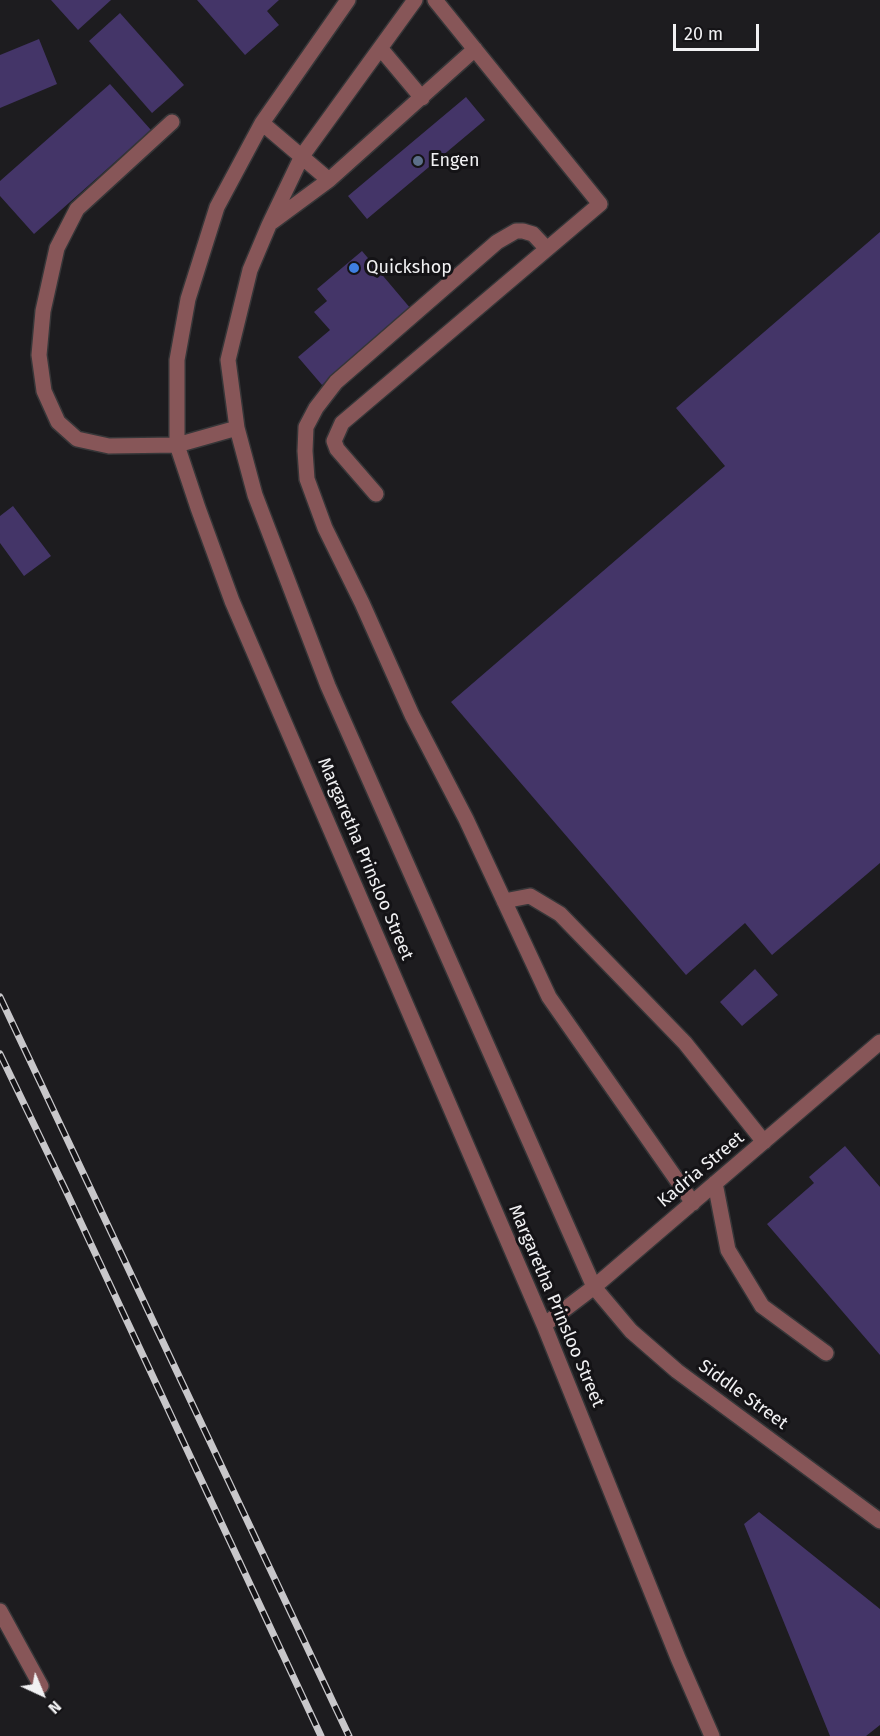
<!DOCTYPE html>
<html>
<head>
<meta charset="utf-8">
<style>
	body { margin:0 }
	#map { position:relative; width:880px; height:1736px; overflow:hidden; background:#1d1c1f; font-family:"Fira Sans",sans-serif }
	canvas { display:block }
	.north { position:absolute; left:12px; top:1664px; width:60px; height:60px; -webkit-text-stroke:4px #141316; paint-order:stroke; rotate:136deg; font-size:16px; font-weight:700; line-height:24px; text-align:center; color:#f1f1f3 }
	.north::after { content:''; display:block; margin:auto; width:21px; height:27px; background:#f1f1f3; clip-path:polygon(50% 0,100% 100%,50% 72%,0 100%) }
	.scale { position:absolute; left:673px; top:24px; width:86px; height:27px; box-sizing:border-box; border:3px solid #f1f1f3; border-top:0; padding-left:8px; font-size:18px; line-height:21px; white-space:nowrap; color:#f1f1f3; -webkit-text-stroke:4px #141316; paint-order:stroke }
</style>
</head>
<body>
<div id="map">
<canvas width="880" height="1736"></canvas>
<div class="north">N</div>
<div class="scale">20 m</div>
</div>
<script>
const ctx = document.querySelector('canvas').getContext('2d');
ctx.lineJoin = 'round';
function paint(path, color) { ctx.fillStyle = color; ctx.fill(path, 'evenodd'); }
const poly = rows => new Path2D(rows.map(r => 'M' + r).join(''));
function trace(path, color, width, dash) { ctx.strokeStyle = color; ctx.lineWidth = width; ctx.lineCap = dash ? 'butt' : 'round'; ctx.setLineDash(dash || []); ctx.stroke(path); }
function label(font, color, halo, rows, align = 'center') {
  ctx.font = font + ' "Fira Sans",sans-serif'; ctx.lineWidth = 6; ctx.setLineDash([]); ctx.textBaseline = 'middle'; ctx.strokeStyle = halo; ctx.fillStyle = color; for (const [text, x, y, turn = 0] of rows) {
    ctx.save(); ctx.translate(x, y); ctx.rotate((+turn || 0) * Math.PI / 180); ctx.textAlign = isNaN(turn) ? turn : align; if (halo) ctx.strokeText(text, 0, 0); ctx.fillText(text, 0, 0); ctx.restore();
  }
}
paint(poly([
	[51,0,111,0,78,30],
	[197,0,279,0,267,11,279,25,245,55],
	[120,13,184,85,152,113,89,41],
	[39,39,57,84,0,108,0,55],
	[110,84,151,130,34,234,0,196,0,181],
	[466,97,485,120,367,219,348,196],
	[880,232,880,863,772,955,745,923,686,975,451,702,725,466,676,408],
	[362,251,411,309,322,385,298,357,330,330,314,312,327,301,317,289],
	[13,506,51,556,24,576,0,543,0,516],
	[755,969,778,995,742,1026,720,1002],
	[845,1146,880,1187,880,1355,767,1224,814,1183,809,1177],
	[759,1512,880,1609,880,1725,866,1736,830,1736,744,1524]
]), '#443568');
const minor = poly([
	[348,0,262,123,217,207,188,299,177,360,177,445,198,508,232,601,544,1325,678,1658,712,1736],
	[415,0,302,156,269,225,250,270,228,360,237,428,255,495,328,686,594,1287,631,1331,677,1371,880,1521],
	[381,49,422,98],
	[172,122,77,209,57,248,43,311,39,355,44,391,58,422,77,439,109,446,177,445,237,428],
	[262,123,329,180],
	[272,222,329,180,475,49],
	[547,249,533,234,523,231,516,231,497,242,336,382,316,408,306,427,305,451,307,479,325,528,362,603,412,715,466,819,549,997,693,1203],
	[376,494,337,449,334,441,342,423,600,204,435,0],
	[504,901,530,896,560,914,685,1043,764,1142],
	[715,1183,728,1250,762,1306,826,1353],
	[544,1325,594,1287,880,1042],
	[0,1611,41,1686]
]);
trace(minor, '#363638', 18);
trace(minor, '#875658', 15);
const rail = poly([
	[0,997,349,1736],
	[0,1054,67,1193,321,1736]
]);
trace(rail, '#c8c7ca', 7);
trace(rail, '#141316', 4.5, [14]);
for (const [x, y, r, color] of [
	[418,161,6,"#5c6f8a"],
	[354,268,6,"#3f7fe0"]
]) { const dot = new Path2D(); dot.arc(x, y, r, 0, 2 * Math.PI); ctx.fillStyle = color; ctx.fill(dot); trace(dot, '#141316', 2); }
label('18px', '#f1f1f3', '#141316', [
	["Engen",430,161],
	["Quickshop",366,268]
], 'left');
label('18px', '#f1f1f3', '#141316', [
	["Margaretha Prinsloo Street",365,859,67],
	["Kadria Street",701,1170,-40],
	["Margaretha Prinsloo Street",556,1306,67],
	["Siddle Street",743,1395,36]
]);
</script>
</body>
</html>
